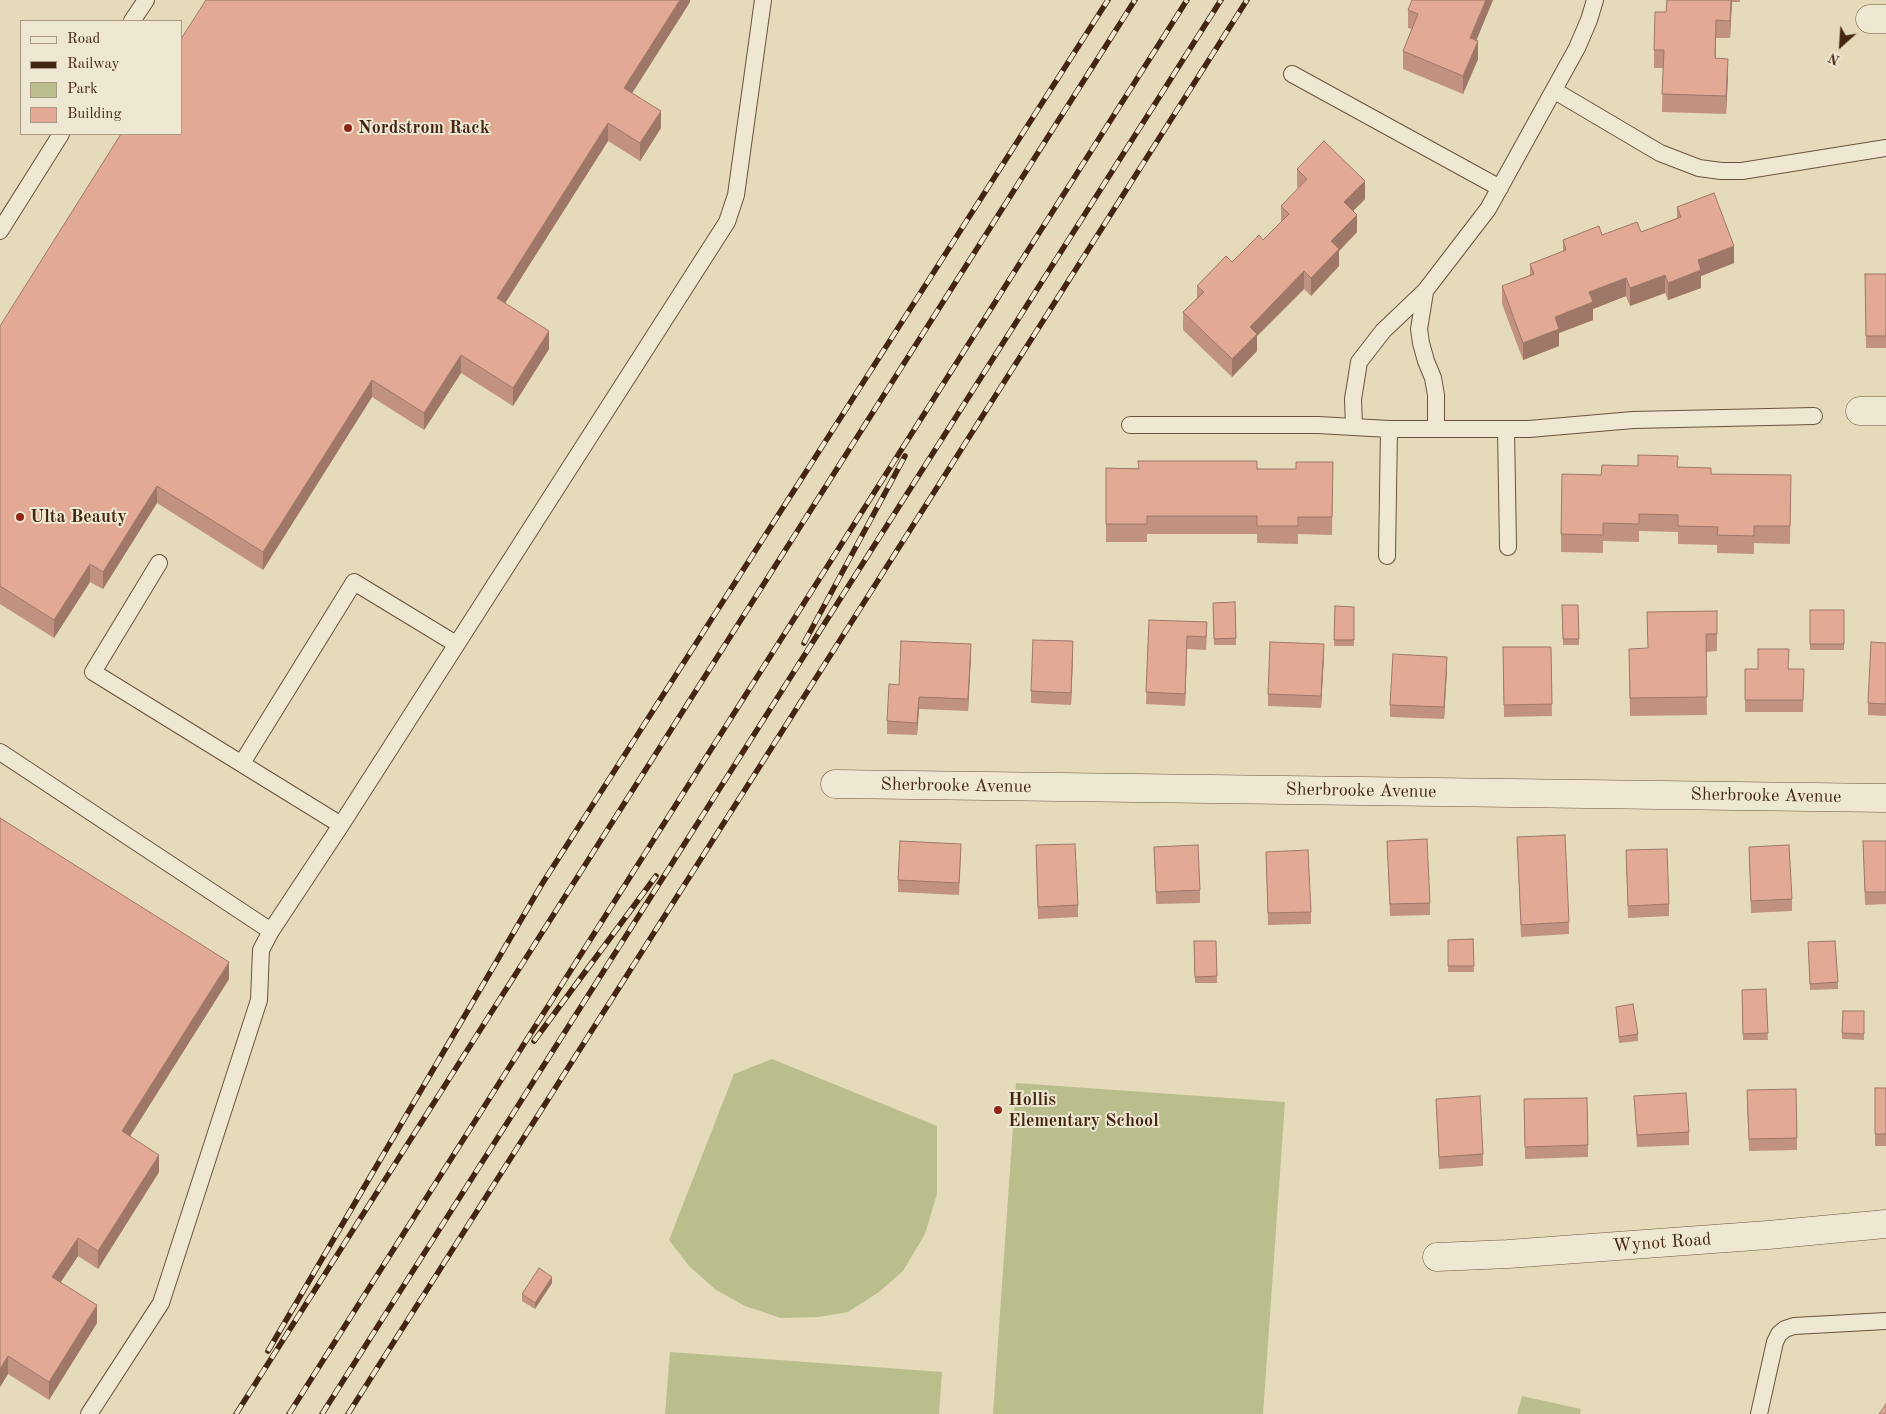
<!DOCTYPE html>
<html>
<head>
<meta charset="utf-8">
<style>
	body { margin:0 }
	#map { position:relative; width:1886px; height:1414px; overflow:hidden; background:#e5dbbb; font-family:"Old Standard TT",serif }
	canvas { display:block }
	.legend { position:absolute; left:20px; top:20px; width:162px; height:115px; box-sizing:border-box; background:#eee8d3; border:1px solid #aa9a85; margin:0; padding:6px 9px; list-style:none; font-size:15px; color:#442511 }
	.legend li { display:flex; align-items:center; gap:10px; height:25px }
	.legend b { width:25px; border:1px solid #aa9a85 }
	.north { position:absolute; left:1816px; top:20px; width:50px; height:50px; -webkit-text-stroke:4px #eee8d3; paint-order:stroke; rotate:206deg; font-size:14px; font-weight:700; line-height:20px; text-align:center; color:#442511 }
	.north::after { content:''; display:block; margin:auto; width:18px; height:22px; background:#442511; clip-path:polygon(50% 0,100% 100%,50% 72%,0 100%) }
</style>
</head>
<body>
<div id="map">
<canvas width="1886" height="1414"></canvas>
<ul class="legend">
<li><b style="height:6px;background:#eee8d3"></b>Road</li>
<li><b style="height:6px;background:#442511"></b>Railway</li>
<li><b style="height:14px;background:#babe8c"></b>Park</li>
<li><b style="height:14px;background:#e2aa95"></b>Building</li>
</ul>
<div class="north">N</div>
</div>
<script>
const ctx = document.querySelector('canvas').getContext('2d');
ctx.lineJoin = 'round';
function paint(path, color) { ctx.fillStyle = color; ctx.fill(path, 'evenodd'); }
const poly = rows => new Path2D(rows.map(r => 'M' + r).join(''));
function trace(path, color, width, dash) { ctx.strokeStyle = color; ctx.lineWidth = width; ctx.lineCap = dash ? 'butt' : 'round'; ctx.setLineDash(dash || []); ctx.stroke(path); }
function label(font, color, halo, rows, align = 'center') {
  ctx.font = font + ' "Old Standard TT",serif'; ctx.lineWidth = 4; ctx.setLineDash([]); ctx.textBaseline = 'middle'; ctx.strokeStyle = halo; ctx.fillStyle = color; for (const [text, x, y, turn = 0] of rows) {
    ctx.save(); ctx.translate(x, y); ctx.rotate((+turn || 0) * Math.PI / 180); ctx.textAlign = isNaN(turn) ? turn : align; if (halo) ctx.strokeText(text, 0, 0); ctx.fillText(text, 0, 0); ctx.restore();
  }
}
paint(poly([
	[772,1059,937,1126,937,1194,925,1234,903,1271,879,1292,848,1312,819,1317,781,1318,745,1306,716,1290,689,1266,669,1240,734,1074],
	[1016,1083,1285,1102,1263,1414,993,1414],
	[670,1352,942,1372,939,1414,665,1414],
	[1522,1396,1581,1409,1580,1414,1517,1414]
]), '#babe8c');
const service = poly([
	[132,21,146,0],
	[1292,74,1500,188],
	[1555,91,1660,153,1699,168,1721,171,1742,171,1886,148],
	[0,231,61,134],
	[1425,292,1419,329,1421,343,1426,361,1433,378,1436,395,1436,429],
	[1130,425,1318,425,1389,429,1529,429,1633,420,1814,416],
	[1354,427,1353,399,1359,362,1383,331,1425,291,1488,209,1577,48,1589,20,1595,0],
	[1506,429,1508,547],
	[1387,556,1389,429],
	[159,563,93,672,341,825],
	[0,752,271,931,261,950,259,1000,161,1303,89,1414],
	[242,763,354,582,456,644],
	[271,931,341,825,727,222,736,195,763,0],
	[1759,1414,1775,1342,1779,1334,1785,1329,1794,1326,1886,1321]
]);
const minor = poly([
	[1870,19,1886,19],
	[1860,411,1886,411],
	[835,784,1886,798],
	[1437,1257,1508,1254,1768,1235,1886,1224]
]);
trace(service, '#6c523c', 18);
trace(minor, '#6c523c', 29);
trace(service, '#eee8d3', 16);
trace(minor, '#eee8d3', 28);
const rail = poly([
	[804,643,905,456],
	[534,1041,656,876],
	[268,1351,542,884,1108,0],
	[236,1414,1135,0],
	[289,1414,1187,0],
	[322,1414,1221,0],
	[348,1414,1247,0]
]);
trace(rail, '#442511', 5.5);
trace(rail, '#eee8d3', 4, [11]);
paint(poly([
	[690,0,690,2,632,93,661,128,640,161,608,141,505,303,549,349,513,406,461,373,424,430,372,397,263,570,157,503,103,589,90,582,54,638,0,604,0,326],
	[1412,0,1493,0,1476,40,1478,59,1463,94,1403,69,1403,51,1412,29,1408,28,1408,10],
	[1667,0,1740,0,1740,2,1732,2,1730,38,1716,38,1716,58,1728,76,1726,114,1662,112,1663,68,1654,68,1654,50,1666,12],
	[1297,169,1365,199,1353,211,1357,232,1339,251,1339,266,1311,296,1304,289,1257,336,1257,351,1232,377,1183,330,1183,312,1197,298,1197,286,1263,240,1281,222,1281,206,1299,188,1297,187],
	[1677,207,1734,263,1701,276,1701,288,1668,300,1665,293,1630,306,1626,296,1593,309,1593,320,1559,333,1559,346,1523,360,1502,304,1502,286,1530,275,1530,264,1563,252,1563,240,1602,235,1641,232,1677,218],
	[1865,274,1886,274,1886,348,1866,348],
	[1333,462,1332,535,1298,534,1298,544,1257,543,1257,534,1147,534,1147,542,1106,542,1106,468,1296,469],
	[1678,467,1791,493,1790,544,1754,543,1754,554,1717,553,1717,545,1678,544,1678,532,1639,531,1639,542,1603,541,1603,553,1561,552,1561,534,1601,475],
	[1235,602,1236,645,1214,645,1213,603],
	[1562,605,1578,605,1579,645,1563,645],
	[1335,606,1354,607,1354,646,1334,646],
	[1810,610,1844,610,1844,650,1810,650],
	[1647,612,1717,634,1717,651,1706,652,1707,715,1630,716,1629,666,1648,648],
	[1149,620,1207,634,1206,650,1187,649,1185,706,1146,704],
	[1886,643,1886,716,1868,715,1868,703],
	[1503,647,1551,647,1552,716,1504,717],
	[1073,654,1071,705,1031,703,1031,691],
	[971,656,968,711,919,709,917,735,887,734,887,721,899,685],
	[1324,656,1321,708,1268,706,1268,694],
	[1447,669,1444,719,1390,717,1390,705],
	[1745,669,1804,669,1803,712,1745,712],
	[0,818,229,979,130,1136,159,1172,98,1269,78,1256,61,1282,97,1323,49,1400,8,1374,0,1387],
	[1517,837,1569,922,1569,934,1521,937],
	[1387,841,1430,903,1430,915,1390,916],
	[1863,841,1886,841,1886,904,1865,905],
	[1036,845,1078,905,1078,917,1038,919],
	[1154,847,1200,890,1200,903,1156,904],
	[1749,847,1792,899,1792,911,1751,913],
	[1626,850,1669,904,1669,916,1628,918],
	[1266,852,1311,912,1311,924,1268,925],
	[961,856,959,895,898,892,898,880],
	[1473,939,1474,972,1448,972,1448,940],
	[1194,941,1216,941,1217,983,1195,983],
	[1808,942,1838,982,1838,989,1810,990],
	[1766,989,1768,1040,1743,1040,1742,990],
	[1616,1007,1638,1034,1638,1041,1619,1043],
	[1864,1011,1864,1040,1842,1039,1842,1033],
	[1875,1088,1886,1088,1886,1146,1875,1146],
	[1634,1096,1689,1132,1689,1145,1637,1147],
	[1436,1099,1483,1154,1483,1166,1439,1169],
	[1524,1099,1588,1145,1588,1157,1525,1159],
	[1747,1102,1797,1138,1797,1150,1749,1151],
	[552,1283,535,1309,522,1301,522,1294]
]), '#c29280');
paint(poly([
	[680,0,690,0,690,2,624,106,624,88],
	[1486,0,1493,0,1470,56,1470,38],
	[1731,0,1732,0,1730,38,1730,21],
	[1716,20,1716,38,1715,76,1715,58],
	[1478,41,1478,59,1463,94,1463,76],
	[1728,59,1728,76,1726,114,1726,96],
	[661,111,661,128,640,161,640,143],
	[608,123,608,141,497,316,497,298],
	[1365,181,1365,199,1344,220,1344,202],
	[1357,215,1357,232,1339,251,1339,266,1311,296,1311,278,1331,241],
	[1734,246,1734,263,1701,276,1701,288,1668,300,1668,283,1698,260],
	[1304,271,1304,289,1257,336,1257,351,1232,377,1232,359,1250,327],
	[1665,275,1665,293,1630,306,1630,288],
	[1626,278,1626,296,1593,309,1593,320,1559,333,1559,346,1523,360,1523,343,1555,317,1589,292],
	[549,331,549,349,513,406,513,388],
	[461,355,461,373,424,430,424,413],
	[372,380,372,397,263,570,263,552],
	[157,486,157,503,103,589,103,572],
	[90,564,90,582,54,638,54,620],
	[1187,636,1187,649,1185,706,1185,694],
	[1073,641,1073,654,1071,705,1071,693],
	[971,644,971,656,968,711,968,699],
	[1324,644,1324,656,1321,708,1321,696],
	[1447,657,1447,669,1444,719,1444,707],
	[919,697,919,709,917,735,917,723],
	[229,962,229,979,122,1149,122,1131],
	[159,1155,159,1172,98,1269,98,1251],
	[78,1238,78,1256,52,1295,52,1277],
	[552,1277,552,1283,535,1309,535,1303],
	[97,1305,97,1323,49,1400,49,1382],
	[8,1356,8,1374,0,1387,0,1369]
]), '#9e7768');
const building = poly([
	[206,0,680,0,624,88,661,111,640,143,608,123,497,298,549,331,513,388,461,355,424,413,372,380,263,552,157,486,103,572,90,564,54,620,0,586,0,326,121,134,181,134,181,39,206,0],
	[1412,0,1486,0,1470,38,1478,41,1463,76,1403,51,1418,14,1408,10,1412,0],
	[1667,0,1731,0,1730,21,1716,20,1715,58,1728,59,1726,96,1662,94,1664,50,1654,50,1655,12,1666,12,1667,0],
	[1324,141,1365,181,1344,202,1357,215,1331,241,1339,249,1311,278,1304,271,1250,327,1257,334,1232,359,1183,312,1204,292,1197,286,1226,256,1232,262,1259,235,1263,240,1289,214,1281,206,1307,179,1297,169,1324,141],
	[1714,193,1734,246,1698,260,1701,270,1668,283,1665,275,1630,288,1626,278,1589,292,1593,302,1555,317,1559,329,1523,343,1502,286,1534,274,1530,264,1566,250,1563,240,1599,226,1602,235,1637,222,1641,232,1681,217,1677,207,1714,193],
	[1865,274,1886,274,1886,336,1866,336,1865,274],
	[1638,455,1678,456,1677,467,1711,468,1711,474,1791,475,1790,526,1754,526,1754,536,1717,535,1718,527,1678,526,1678,515,1639,514,1639,524,1603,523,1603,535,1561,534,1562,474,1601,475,1602,465,1638,466,1638,455],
	[1138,461,1257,461,1257,469,1296,469,1296,462,1333,462,1332,517,1298,517,1298,526,1257,526,1257,516,1147,516,1147,524,1106,524,1106,468,1139,469,1138,461],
	[1235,602,1236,638,1214,639,1213,603,1235,602],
	[1562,605,1578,605,1579,639,1563,639,1562,605],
	[1335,606,1354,607,1354,640,1334,640,1335,606],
	[1810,610,1844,610,1844,644,1810,644,1810,610],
	[1717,611,1717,634,1706,634,1707,697,1630,698,1629,649,1648,648,1647,612,1717,611],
	[1149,620,1207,622,1206,637,1187,636,1185,694,1146,692,1149,620],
	[1033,640,1073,641,1071,693,1031,691,1033,640],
	[901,641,971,644,968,699,919,697,917,723,887,721,889,684,899,685,901,641],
	[1270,642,1324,644,1321,696,1268,694,1270,642],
	[1871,642,1886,643,1886,704,1868,703,1871,642],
	[1503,647,1551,647,1552,704,1504,705,1503,647],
	[1758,649,1789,649,1788,669,1804,669,1803,700,1745,700,1745,669,1758,669,1758,649],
	[1393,654,1447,657,1444,707,1390,705,1393,654],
	[0,818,229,962,122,1131,159,1155,98,1251,78,1238,52,1277,97,1305,49,1382,8,1356,0,1369,0,818],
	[1565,835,1569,922,1521,925,1517,837,1565,835],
	[1427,839,1430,903,1390,904,1387,841,1427,839],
	[900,841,961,844,959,883,898,880,900,841],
	[1863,841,1886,841,1886,892,1865,892,1863,841],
	[1075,844,1078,905,1038,907,1036,845,1075,844],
	[1198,845,1200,890,1156,892,1154,847,1198,845],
	[1789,845,1792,899,1751,901,1749,847,1789,845],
	[1667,849,1669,904,1628,906,1626,850,1667,849],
	[1308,850,1311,912,1268,913,1266,852,1308,850],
	[1473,939,1474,966,1448,966,1448,940,1473,939],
	[1194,941,1216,941,1217,976,1195,977,1194,941],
	[1835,941,1838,982,1810,984,1808,942,1835,941],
	[1766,989,1768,1033,1743,1034,1742,990,1766,989],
	[1633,1004,1638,1034,1619,1037,1616,1007,1633,1004],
	[1843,1011,1864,1011,1864,1034,1842,1033,1843,1011],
	[1875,1088,1886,1088,1886,1134,1875,1134,1875,1088],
	[1796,1089,1797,1138,1749,1139,1747,1090,1796,1089],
	[1686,1093,1689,1132,1637,1135,1634,1096,1686,1093],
	[1480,1096,1483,1154,1439,1157,1436,1099,1480,1096],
	[1587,1098,1588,1145,1525,1147,1524,1099,1587,1098],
	[539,1268,552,1277,535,1303,522,1294,539,1268],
	[1886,1404,1886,1414,1879,1414,1886,1404]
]);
paint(building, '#e2aa95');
trace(building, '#9e7768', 1);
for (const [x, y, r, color] of [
	[348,128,5,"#8f2418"],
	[20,517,5,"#8f2418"],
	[998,1110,5,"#8f2418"]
]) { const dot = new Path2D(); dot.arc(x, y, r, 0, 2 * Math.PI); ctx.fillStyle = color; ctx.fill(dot); trace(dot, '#eee8d3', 2); }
label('bold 18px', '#442511', '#eee8d3', [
	["Nordstrom Rack",358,128],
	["Ulta Beauty",30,517],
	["Hollis",1008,1100],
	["Elementary School",1008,1121]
], 'left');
label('18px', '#442511', '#eee8d3', [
	["Sherbrooke Avenue",956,786,1],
	["Sherbrooke Avenue",1361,791,1],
	["Sherbrooke Avenue",1766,796,1],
	["Wynot Road",1662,1243,-4]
]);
</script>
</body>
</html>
